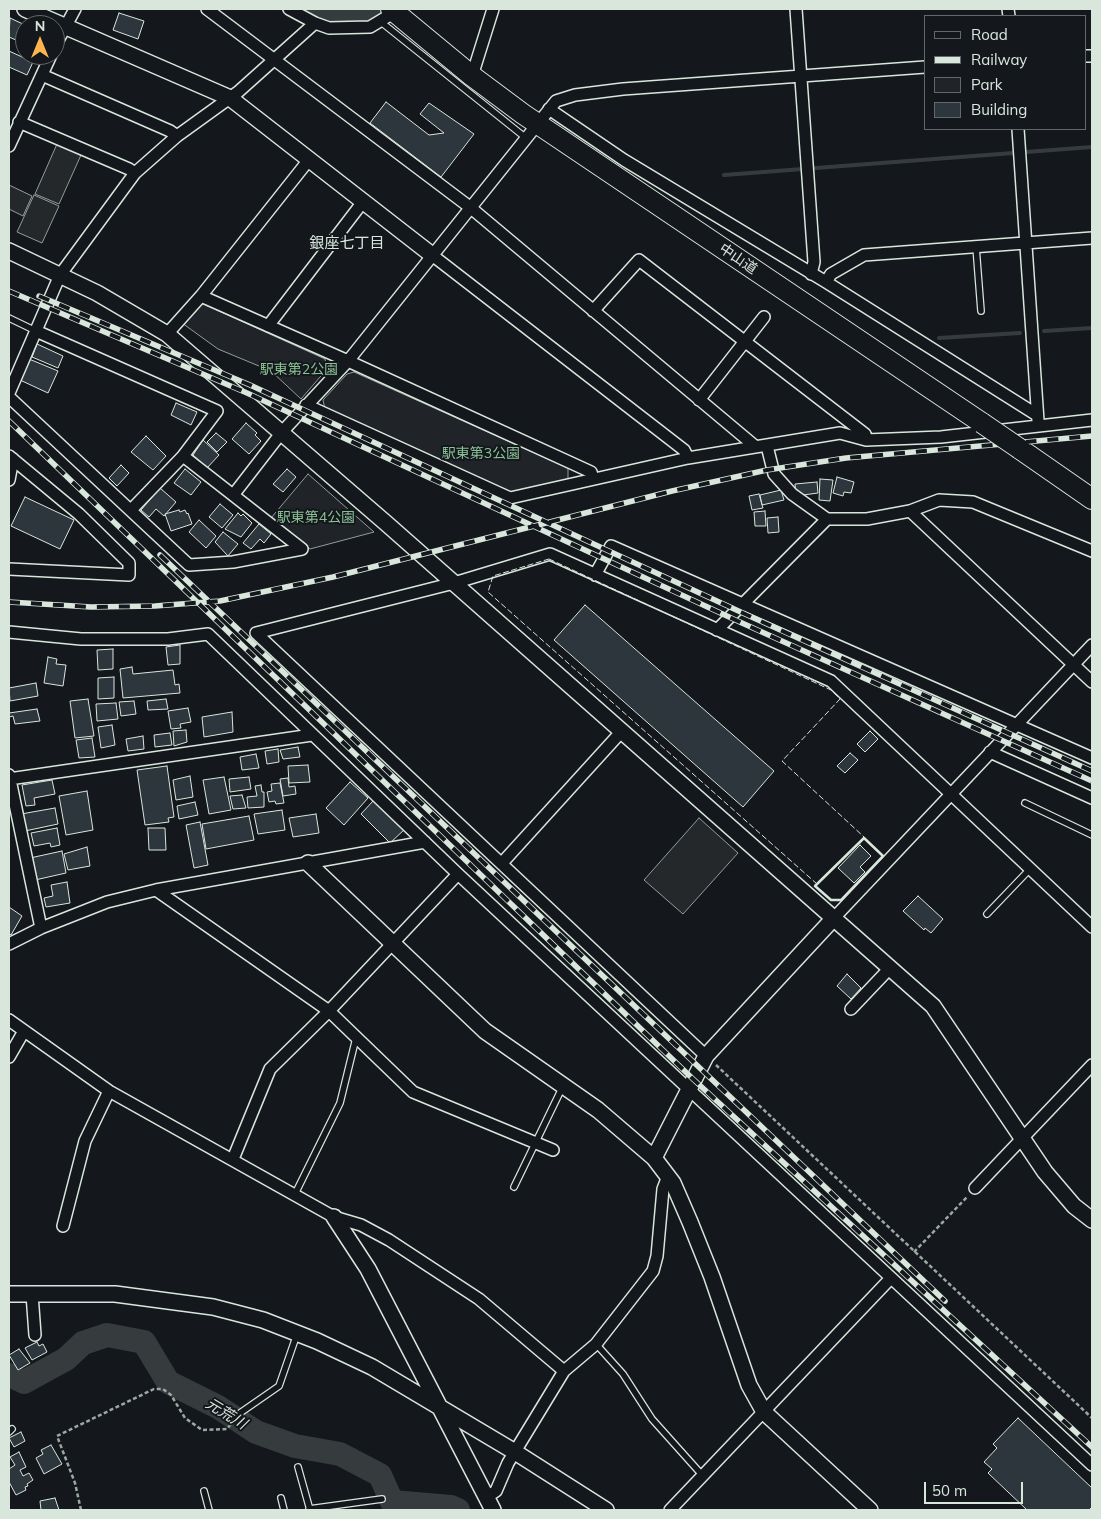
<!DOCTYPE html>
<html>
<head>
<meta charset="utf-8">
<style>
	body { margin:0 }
	#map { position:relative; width:1101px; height:1519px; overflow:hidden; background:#14181c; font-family:Mulish,sans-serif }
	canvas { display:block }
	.frame { position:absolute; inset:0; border:10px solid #d8e6dc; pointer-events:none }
	.legend { position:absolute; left:924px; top:15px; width:162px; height:115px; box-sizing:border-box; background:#14181c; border:1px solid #626a69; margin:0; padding:6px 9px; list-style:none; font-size:15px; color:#d8e6dc }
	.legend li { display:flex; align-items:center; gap:10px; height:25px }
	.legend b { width:25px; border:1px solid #626a69 }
	.north { position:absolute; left:15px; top:15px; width:50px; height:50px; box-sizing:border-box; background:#14181c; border:1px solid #626a69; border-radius:50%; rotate:0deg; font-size:14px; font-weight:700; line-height:20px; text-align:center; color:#d8e6dc }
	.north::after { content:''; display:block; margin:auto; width:18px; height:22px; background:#ffb74d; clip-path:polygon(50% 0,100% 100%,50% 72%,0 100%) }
	.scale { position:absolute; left:924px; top:1482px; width:99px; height:22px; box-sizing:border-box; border:2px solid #d8e6dc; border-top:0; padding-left:6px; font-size:15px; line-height:18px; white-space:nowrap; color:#d8e6dc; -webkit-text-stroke:4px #14181c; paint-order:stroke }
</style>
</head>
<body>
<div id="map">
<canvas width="1101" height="1519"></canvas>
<div class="frame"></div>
<ul class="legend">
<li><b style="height:6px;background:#14181c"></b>Road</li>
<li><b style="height:6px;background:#d8e6dc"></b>Railway</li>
<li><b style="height:14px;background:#202428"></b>Park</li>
<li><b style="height:14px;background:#2c363c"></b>Building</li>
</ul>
<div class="north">N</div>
<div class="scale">50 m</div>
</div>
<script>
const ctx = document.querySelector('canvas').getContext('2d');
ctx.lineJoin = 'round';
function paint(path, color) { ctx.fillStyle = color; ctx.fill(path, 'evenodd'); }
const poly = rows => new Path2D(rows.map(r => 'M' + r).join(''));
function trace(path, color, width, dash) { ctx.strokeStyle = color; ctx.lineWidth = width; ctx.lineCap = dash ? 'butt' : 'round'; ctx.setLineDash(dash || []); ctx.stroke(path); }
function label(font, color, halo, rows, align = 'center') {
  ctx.font = font + ' Mulish,"Noto Sans JP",sans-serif'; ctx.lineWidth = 4; ctx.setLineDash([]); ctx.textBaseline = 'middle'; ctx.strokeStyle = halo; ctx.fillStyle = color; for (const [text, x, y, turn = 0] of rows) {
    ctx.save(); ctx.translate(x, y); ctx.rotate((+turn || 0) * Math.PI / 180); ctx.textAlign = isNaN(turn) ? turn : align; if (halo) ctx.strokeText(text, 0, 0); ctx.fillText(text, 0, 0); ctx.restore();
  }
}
const green = poly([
	[199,302,325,359,327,369,301,399,271,371,218,349,182,323,199,302],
	[354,372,568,468,568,479,510,493,325,409,323,400,347,374,354,372],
	[308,474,374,532,310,549,271,518,308,474]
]);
paint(green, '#202428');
trace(green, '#939e99', 1);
const parking = poly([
	[57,144,81,155,59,204,35,194,57,144],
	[9,185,32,196,23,216,9,209,9,185],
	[34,195,59,206,42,243,17,232,34,195],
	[699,818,738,853,683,914,644,880,699,818]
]);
paint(parking, '#24282b');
trace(parking, '#939e99', 1);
trace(poly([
	[724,175,1092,147],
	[1044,331,1092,328],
	[939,338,1020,333]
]), '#363b3e', 4);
trace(poly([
	[305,9,321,16,362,16,370,9],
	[9,1375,24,1382,66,1359,83,1343,107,1335,144,1342,168,1382,218,1407,256,1432,295,1446,340,1454,380,1475,392,1502,451,1507,458,1510]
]), '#363b3e', 24);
const building = poly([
	[119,13,144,21,138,39,113,30,119,13],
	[10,18,25,25,25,44,9,37,10,18],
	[9,51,33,62,27,75,9,67,9,51],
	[386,102,429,135,444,133,420,114,429,103,474,134,441,177,370,123,386,102],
	[37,344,63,356,58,368,32,357,37,344],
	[29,359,58,371,48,393,20,380,29,359],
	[176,403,197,412,191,425,171,415,176,403],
	[246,423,257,433,255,435,261,441,249,454,232,439,246,423],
	[216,433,227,442,217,452,207,442,216,433],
	[146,436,166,456,153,470,131,452,146,436],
	[203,440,219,455,207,468,193,455,203,440],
	[121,465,129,473,117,486,109,478,121,465],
	[185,469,201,482,191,495,174,483,185,469],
	[287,469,296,477,283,492,273,484,287,469],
	[837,477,854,482,851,493,844,492,843,496,833,493,837,477],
	[820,479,833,480,830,501,819,500,820,479],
	[817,482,818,493,796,496,795,484,817,482],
	[160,488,176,502,164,516,156,509,149,517,141,510,160,488],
	[781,490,784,500,762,505,760,495,781,490],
	[759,494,763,508,752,510,749,496,759,494],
	[25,497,74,520,60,549,11,526,25,497],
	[220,504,233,515,222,528,209,517,220,504],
	[179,510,180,512,185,510,187,514,188,513,192,524,171,531,165,514,179,510],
	[765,511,766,526,755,526,754,512,765,511],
	[238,513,241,516,243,514,252,523,241,537,225,529,238,513],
	[778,517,779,532,768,533,767,518,778,517],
	[199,520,216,536,206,548,189,532,199,520],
	[259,524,271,534,264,543,260,539,251,549,243,543,259,524],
	[223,532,238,544,228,556,215,542,223,532],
	[585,605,774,771,743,807,554,640,585,605],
	[180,645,180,664,168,665,166,647,180,645],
	[113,649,113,669,98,670,97,650,113,649],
	[48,657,57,659,56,664,66,665,63,686,44,683,48,657],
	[132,667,133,674,173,670,175,685,179,684,180,693,123,698,120,669,132,667],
	[114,677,114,698,98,699,98,678,114,677],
	[36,683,38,696,10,701,9,688,36,683],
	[88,699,94,736,75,738,70,701,88,699],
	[166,699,168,709,148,710,147,701,166,699],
	[134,701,136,714,121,716,119,702,134,701],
	[116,703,118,719,97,721,96,704,116,703],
	[188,708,191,722,180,724,181,728,171,729,168,711,188,708],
	[37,709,40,721,15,724,13,716,9,717,9,713,37,709],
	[232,712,233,732,204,737,202,717,232,712],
	[112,725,115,745,101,748,98,727,112,725],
	[186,730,187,742,174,746,173,731,186,730],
	[870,731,878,739,865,752,857,744,870,731],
	[170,733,172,745,155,747,154,735,170,733],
	[143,736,144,749,128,751,126,739,143,736],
	[92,738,95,757,79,758,76,740,92,738],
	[298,747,300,757,283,759,280,750,298,747],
	[278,749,279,762,267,764,265,751,278,749],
	[850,753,858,760,845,773,837,766,850,753],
	[256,754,259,768,242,770,240,757,256,754],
	[308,765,310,782,289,783,288,766,308,765],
	[167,766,174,817,168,818,169,822,145,825,137,770,167,766],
	[190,776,193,797,176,800,173,780,190,776],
	[224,777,231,810,209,814,203,780,224,777],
	[249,777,251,789,230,792,229,779,249,777],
	[288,778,289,787,295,786,296,794,283,796,280,779,288,778],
	[52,780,55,794,34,798,35,805,26,806,22,785,52,780],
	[350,782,368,798,344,825,326,808,350,782],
	[280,783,284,803,276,804,275,801,269,802,267,792,272,791,271,784,280,783],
	[261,785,262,792,264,792,264,807,248,808,247,797,257,796,255,786,261,785],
	[87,791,93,830,66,835,59,796,87,791],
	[242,795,246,808,233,809,230,796,242,795],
	[373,801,405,829,390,843,361,814,373,801],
	[195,802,198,815,179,819,177,806,195,802],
	[55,808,58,824,25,831,21,814,55,808],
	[282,810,285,830,258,834,254,814,282,810],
	[316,814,319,833,293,837,289,818,316,814],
	[249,816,254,840,206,849,202,824,249,816],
	[200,822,208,865,194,868,186,825,200,822],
	[57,828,60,845,51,847,50,843,34,846,31,833,57,828],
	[148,828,165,828,166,850,149,850,148,828],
	[860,845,871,856,860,867,865,872,854,883,838,868,860,845],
	[87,847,90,866,68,870,64,854,87,847],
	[62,851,66,873,35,880,30,858,62,851],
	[67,882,70,903,46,907,44,898,53,896,51,885,67,882],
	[918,896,943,919,931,933,925,928,924,930,903,911,918,896],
	[9,907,22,916,11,935,9,933,9,907],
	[847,974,861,988,851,999,837,986,847,974],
	[37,1342,39,1346,43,1344,47,1352,32,1360,25,1348,37,1342],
	[19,1349,30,1363,18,1370,9,1355,19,1349],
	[1018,1418,1092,1488,1092,1507,1089,1510,1027,1510,988,1473,992,1469,984,1462,997,1448,993,1444,1018,1418],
	[21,1432,25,1441,14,1447,9,1438,21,1432],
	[51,1445,62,1464,44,1474,36,1458,43,1454,41,1450,51,1445],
	[19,1452,26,1467,20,1470,23,1476,29,1473,33,1480,27,1484,28,1486,25,1487,26,1490,16,1495,9,1482,9,1469,15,1465,10,1457,19,1452],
	[55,1498,59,1510,41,1510,40,1501,55,1498]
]);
paint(building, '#2c363c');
trace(building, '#d8e6dc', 1);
const service = poly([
	[381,22,526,138],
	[976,247,981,311],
	[9,318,36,331],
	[1025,803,1092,835],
	[987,914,1030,869],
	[514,1187,563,1086],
	[295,1194,340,1103,356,1038],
	[596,1344,623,1374,652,1419,703,1476],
	[240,1413,279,1386,297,1334],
	[9,1432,12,1429],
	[298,1467,310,1510],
	[204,1491,209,1510],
	[281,1498,284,1510],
	[309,1509,382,1499]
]);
const minor = poly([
	[207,9,471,208,756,447],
	[289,9,315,23],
	[796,9,814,262,811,274],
	[1008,9,1009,16],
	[55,46,75,9],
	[1085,56,1092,56],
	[42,75,170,131,177,136],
	[472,76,493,9],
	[549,109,624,160,826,282,1037,415],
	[19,122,129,169,135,173],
	[1018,129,1038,421],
	[9,146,51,55],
	[432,255,684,450,688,458,840,433,866,440,941,437,1092,420],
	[826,282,831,274,864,255,1092,238],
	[201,296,348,361,591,472,593,478],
	[593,311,639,260,865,434,866,440],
	[268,326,362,203],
	[36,331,217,411,183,456,131,510],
	[167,334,201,296,308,161],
	[9,393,60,275,135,173,177,136,238,92,315,23,329,28,370,27,395,12],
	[9,397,189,565,233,562,302,549,183,456],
	[699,400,764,317],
	[306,405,510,498,688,458],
	[767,446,774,474,792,494,827,519,867,519,910,511,939,500,973,502,1092,551],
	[9,456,79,514,129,563,129,575,9,569],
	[9,480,13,459],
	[234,494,282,432,348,361,556,101,575,95,623,89,925,67],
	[910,511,1092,682],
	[595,575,611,546,1092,758],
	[717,630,827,519],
	[9,632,81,639,168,639,208,634,458,874,1092,1465],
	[990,752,1092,798],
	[9,775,41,928],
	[9,779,312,735],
	[502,863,622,731],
	[156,890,329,1011,413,1092,553,1150],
	[833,919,1092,645],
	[9,944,41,928,107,902,156,890,425,842],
	[851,1009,889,969],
	[9,1020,109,1091,334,1217,361,1225,389,1240,479,1299,564,1371],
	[706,1056,256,633,454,583,550,554,831,681,1092,927],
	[9,1057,24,1031],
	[233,1159,270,1069,329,1011,458,874],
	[975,1188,1092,1065],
	[63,1226,85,1141,109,1091],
	[32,1294,35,1335],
	[487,1497,496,1491,508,1463,564,1371,596,1344,653,1271,657,1256,663,1189,668,1176],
	[670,1510,890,1279]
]);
const tertiary = poly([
	[25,9,230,98,432,255],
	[9,251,97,293,167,334,387,524,933,1006,1045,1172,1074,1206,1092,1220],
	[308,863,485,1031,598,1110,654,1158,673,1183,690,1222,712,1277,749,1385,764,1412,870,1510],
	[654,1158,706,1056,833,919],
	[334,1217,368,1269,493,1510],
	[9,1294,115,1294,213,1307,263,1320,317,1341,372,1367,515,1452,606,1510]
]);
const trunk = poly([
	[391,9,472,76,523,114,982,423],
	[1020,449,1092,499]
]);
trace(service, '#d8e6dc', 8);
trace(minor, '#d8e6dc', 14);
trace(tertiary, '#d8e6dc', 18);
trace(trunk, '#d8e6dc', 22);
trace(poly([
	[716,1065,1092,1418],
	[914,1252,967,1197],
	[81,1510,75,1483,57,1436,154,1389,163,1389,171,1395,185,1418,202,1430,227,1429,234,1420]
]), '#9da8a2', 2.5, [4, 2.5]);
trace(service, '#14181c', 5.5);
trace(minor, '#14181c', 11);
trace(tertiary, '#14181c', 15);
trace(trunk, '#14181c', 20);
const rail = poly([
	[9,291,247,393,742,623,1092,781],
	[39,296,250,385,745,614,1092,771],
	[9,421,693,1079,1092,1447],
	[160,555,945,1301],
	[9,602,91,607,155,606,220,601,333,577,672,491,767,470,846,458,1092,436]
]);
trace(rail, '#d8e6dc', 5.5);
trace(rail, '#14181c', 4, [11]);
const trunkBridge = poly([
	[982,423,1020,449]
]);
trace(trunkBridge, '#d8e6dc', 22, []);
trace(trunkBridge, '#14181c', 20);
trace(poly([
	[549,559,831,690,840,699,782,761,864,837,817,884,488,592,493,576,549,559]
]), '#d8e6dc', 1, [6, 2.5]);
trace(poly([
	[864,838,883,856,841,900,831,900,815,886,864,838]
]), '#d8e6dc', 2.5);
label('14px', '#d8e6dc', '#14181c', [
	["中山道",738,259,34]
]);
label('14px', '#8ac095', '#14181c', [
	["駅東第2公園",299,370],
	["駅東第3公園",481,454],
	["駅東第4公園",316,518]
]);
label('15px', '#d8e6dc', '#14181c', [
	["銀座七丁目",347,243]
]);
label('italic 15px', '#d8e6dc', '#14181c', [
	["元荒川",226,1414,31]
]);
</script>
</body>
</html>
